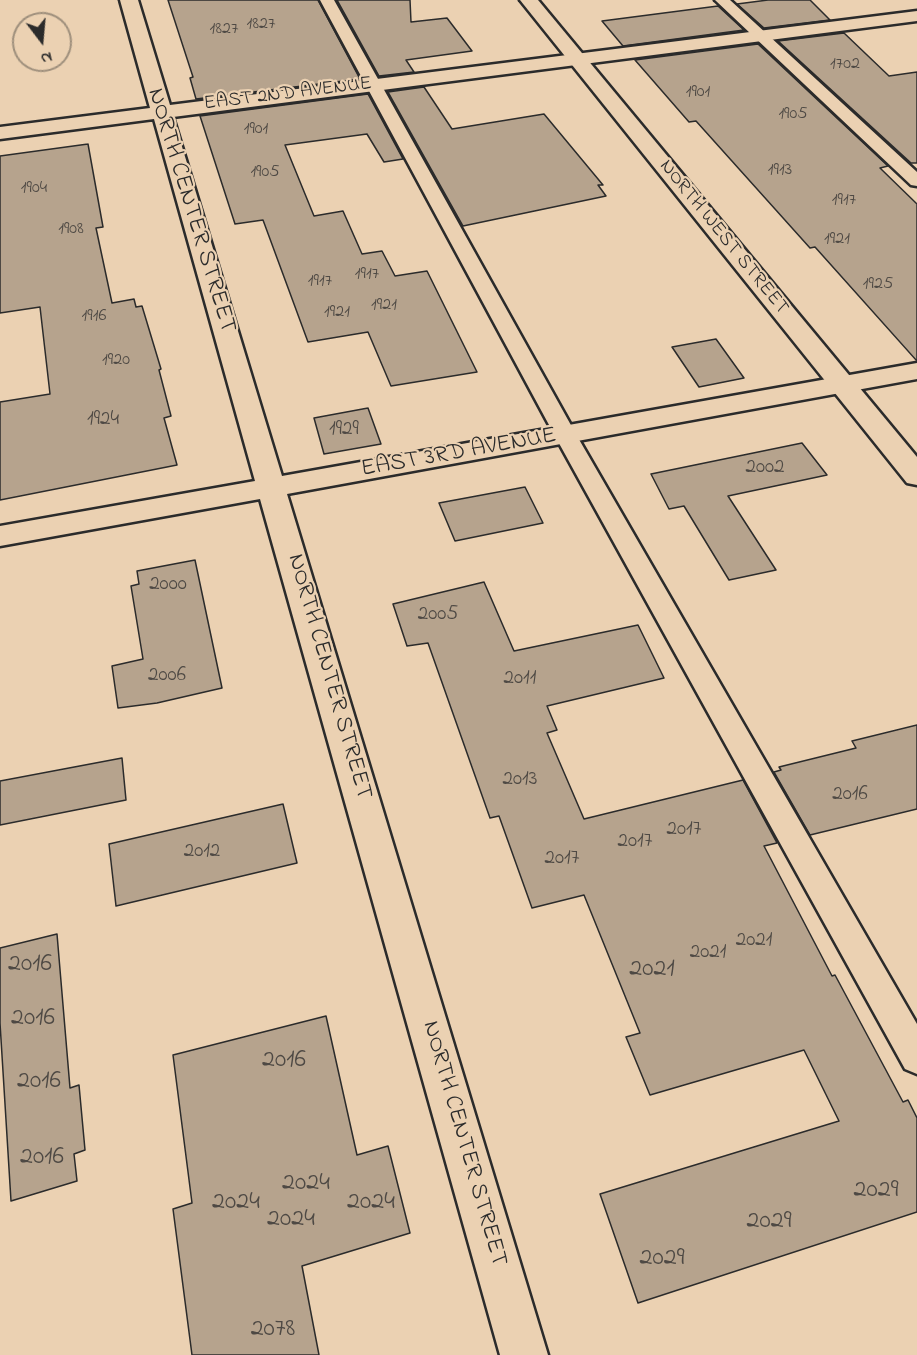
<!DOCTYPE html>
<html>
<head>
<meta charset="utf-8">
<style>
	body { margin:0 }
	#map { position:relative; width:917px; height:1355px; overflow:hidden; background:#ebd1b2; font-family:"Indie Flower",sans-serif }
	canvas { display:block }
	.north { position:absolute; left:12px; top:12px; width:60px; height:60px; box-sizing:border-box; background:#ebd1b2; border:2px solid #9e8f7c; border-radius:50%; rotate:164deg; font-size:16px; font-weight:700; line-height:24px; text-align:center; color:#2b2b2b }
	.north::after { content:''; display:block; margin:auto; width:21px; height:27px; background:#2b2b2b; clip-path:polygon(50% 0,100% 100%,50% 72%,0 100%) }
</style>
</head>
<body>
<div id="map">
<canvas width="917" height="1355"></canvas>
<div class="north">N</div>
</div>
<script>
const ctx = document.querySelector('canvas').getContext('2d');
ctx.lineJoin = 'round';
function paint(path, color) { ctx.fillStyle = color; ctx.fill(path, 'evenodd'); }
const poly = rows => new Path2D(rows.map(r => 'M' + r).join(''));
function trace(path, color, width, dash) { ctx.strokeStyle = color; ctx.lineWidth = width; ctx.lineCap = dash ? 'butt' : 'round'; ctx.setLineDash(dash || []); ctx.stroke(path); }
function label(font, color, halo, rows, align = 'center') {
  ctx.font = font + ' "Indie Flower",sans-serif'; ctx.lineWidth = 4.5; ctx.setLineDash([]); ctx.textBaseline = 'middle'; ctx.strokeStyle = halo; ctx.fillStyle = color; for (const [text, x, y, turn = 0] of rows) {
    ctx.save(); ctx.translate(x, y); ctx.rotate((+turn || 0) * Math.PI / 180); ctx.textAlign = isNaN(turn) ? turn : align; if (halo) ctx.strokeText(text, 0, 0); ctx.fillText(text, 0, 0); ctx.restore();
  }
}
const building = poly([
	[168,0,318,0,360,79,196,99,190,78,193,77,168,0],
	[337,0,410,0,411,22,447,18,472,51,406,60,414,72,379,76,337,0],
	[768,0,810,0,830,20,764,28,737,4,768,0],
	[718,6,744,30,623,46,602,21,718,6],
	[844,33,889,76,917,72,917,163,911,163,778,41,844,33],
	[758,44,888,166,880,168,917,204,917,361,815,247,810,248,696,121,689,122,635,60,758,44],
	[424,87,452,129,544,114,603,185,598,185,606,196,463,226,388,92,424,87],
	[368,94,403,159,384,162,367,134,285,145,314,216,343,211,362,254,382,251,395,276,427,271,477,372,391,386,368,332,308,342,263,220,235,224,200,116,368,94],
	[88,144,103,227,96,228,112,303,134,299,136,307,142,306,161,369,159,370,171,416,164,418,177,465,0,500,0,402,50,394,40,307,0,313,0,156,88,144],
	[716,339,744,378,699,387,672,347,716,339],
	[368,408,381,444,324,454,314,418,368,408],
	[802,443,827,475,728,496,776,570,729,580,684,506,669,509,651,474,802,443],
	[525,487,543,523,455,541,439,503,525,487],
	[195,560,222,688,157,703,118,708,112,666,143,659,131,586,139,584,137,571,195,560],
	[484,582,514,651,638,625,664,678,547,706,557,730,547,733,584,819,743,780,777,843,764,846,832,976,835,975,903,1102,908,1100,917,1118,917,1212,638,1303,600,1194,839,1121,804,1050,650,1095,626,1037,640,1033,584,895,532,908,499,816,490,818,428,643,407,646,393,604,484,582],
	[917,725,917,809,810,835,774,772,781,770,779,767,856,748,852,741,917,725],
	[122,758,126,800,0,825,0,781,122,758],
	[283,804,297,863,116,906,109,844,283,804],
	[57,934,70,1088,79,1085,85,1150,74,1154,77,1181,11,1201,0,1023,0,948,57,934],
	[326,1016,357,1155,388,1146,410,1233,302,1266,319,1355,192,1355,173,1209,192,1203,173,1055,326,1016]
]);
paint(building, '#b6a38d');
trace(building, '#2b2b2b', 1.5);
const lane = poly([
	[320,0,334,0,577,436,917,1024,917,1074,905,1069,555,436,320,0],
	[715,0,730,0,917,172,917,186,911,185,715,0]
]);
const street = poly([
	[120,0,138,0,170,105,917,11,917,21,173,117,282,476,917,363,917,379,287,494,548,1355,500,1355,260,499,0,546,0,526,255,481,154,119,0,139,0,127,150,108,120,0]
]);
const secondary = poly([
	[520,0,538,0,917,457,917,485,907,483,520,0]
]);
trace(lane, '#2b2b2b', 5);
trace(street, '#2b2b2b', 5);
trace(secondary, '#2b2b2b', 5);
paint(lane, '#ebd1b2');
paint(street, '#ebd1b2');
paint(secondary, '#ebd1b2');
label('18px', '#4e4944', null, [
	["1827",261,25],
	["1827",224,30],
	["1702",845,65],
	["1901",698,93],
	["1905",793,115],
	["1901",256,130],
	["1913",780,171],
	["1905",265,173],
	["1904",34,189],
	["1917",844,201],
	["1908",71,230],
	["1921",837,240],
	["1917",367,275],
	["1917",320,282],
	["1925",878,285],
	["1921",384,306],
	["1921",337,313],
	["1916",94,317],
	["1920",116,361]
]);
label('20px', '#2b2b2b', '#ebd1b2', [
	["EAST 2ND AVENUE",288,95,-7],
	["NORTH WEST STREET",723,238,51]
]);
label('21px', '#4e4944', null, [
	["1924",103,421],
	["1929",344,431],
	["2002",765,469],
	["2000",168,586],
	["2005",438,616],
	["2006",167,677],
	["2011",520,680],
	["2013",520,781],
	["2016",850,796],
	["2017",684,831],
	["2017",635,843],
	["2012",202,853],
	["2017",562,860],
	["2021",754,942],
	["2021",708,954]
]);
label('24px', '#2b2b2b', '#ebd1b2', [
	["NORTH CENTER STREET",190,211,73],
	["EAST 3RD AVENUE",459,454,-10],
	["NORTH CENTER STREET",328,677,74],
	["NORTH CENTER STREET",463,1144,74]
]);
label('26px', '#4e4944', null, [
	["2016",30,966],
	["2021",652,971],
	["2016",33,1020],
	["2016",284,1062],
	["2016",39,1083],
	["2016",42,1159],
	["2024",306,1185],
	["2029",876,1192],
	["2024",236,1204],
	["2024",371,1204],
	["2024",291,1221],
	["2029",769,1223],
	["2029",662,1260],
	["2078",273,1331]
]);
</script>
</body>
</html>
